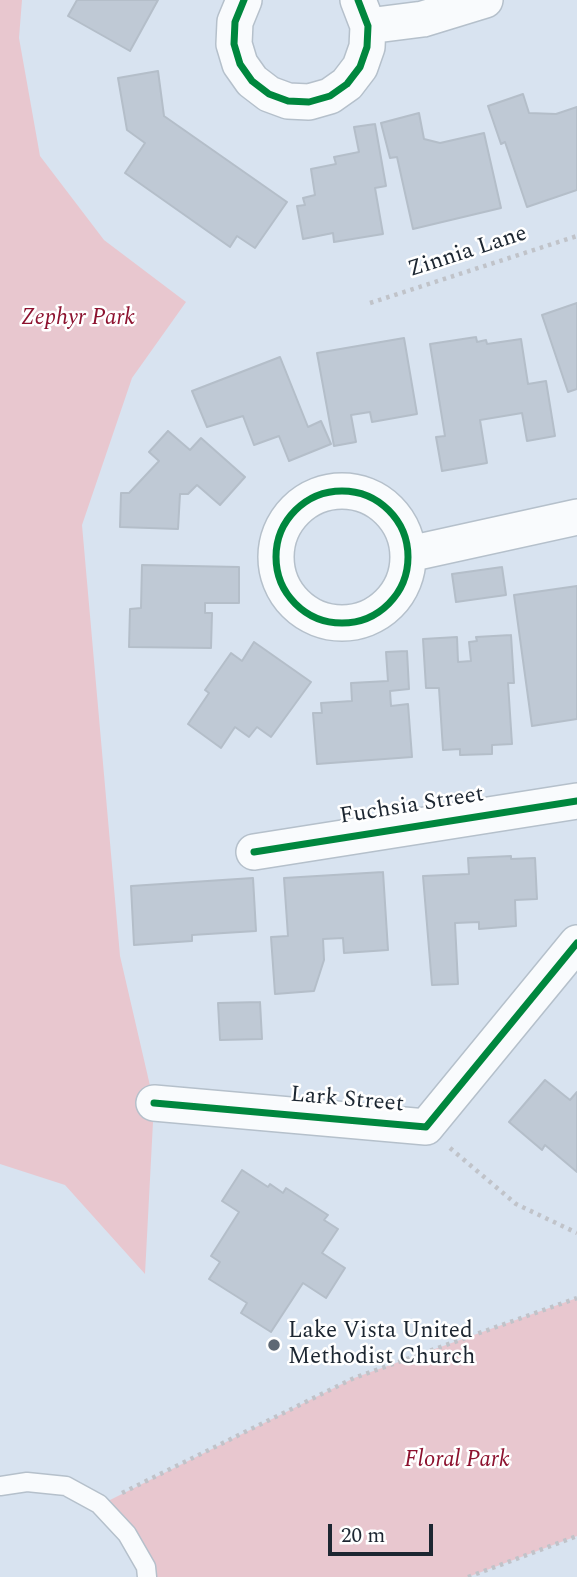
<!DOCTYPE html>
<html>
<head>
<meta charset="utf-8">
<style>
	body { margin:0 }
	#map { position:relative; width:577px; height:1577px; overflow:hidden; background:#d8e3f0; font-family:Spectral,serif }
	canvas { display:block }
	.scale { position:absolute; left:328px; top:1524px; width:105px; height:32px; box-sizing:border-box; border:4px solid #1c2631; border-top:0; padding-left:9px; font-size:21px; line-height:24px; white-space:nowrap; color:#1c2631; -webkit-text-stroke:5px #fff; paint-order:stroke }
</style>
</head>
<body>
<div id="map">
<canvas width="577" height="1577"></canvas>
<div class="scale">20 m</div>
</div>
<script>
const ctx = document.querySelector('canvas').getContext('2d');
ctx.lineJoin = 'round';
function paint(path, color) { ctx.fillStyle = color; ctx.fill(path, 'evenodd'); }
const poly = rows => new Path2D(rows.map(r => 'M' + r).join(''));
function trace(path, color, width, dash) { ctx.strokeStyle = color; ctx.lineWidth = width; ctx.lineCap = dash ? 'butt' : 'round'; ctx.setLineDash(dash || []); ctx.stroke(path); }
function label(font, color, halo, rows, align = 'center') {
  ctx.font = font + ' Spectral,serif'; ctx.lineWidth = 5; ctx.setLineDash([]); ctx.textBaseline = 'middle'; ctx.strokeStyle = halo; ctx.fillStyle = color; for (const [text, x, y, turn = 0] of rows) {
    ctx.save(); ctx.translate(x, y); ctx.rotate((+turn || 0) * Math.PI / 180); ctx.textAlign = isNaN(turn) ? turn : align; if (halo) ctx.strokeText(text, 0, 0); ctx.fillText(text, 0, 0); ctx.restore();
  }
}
paint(poly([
	[0,0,22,0,19,38,40,156,104,240,186,302,132,378,82,525,120,956,154,1103,145,1274,65,1185,0,1164],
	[577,1298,577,1536,468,1577,151,1577,102,1504,354,1378]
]), '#e8c7cf');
const building = poly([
	[77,0,158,0,130,51,68,16,77,0],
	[158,71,164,116,287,202,255,248,237,236,230,247,125,173,145,143,127,130,118,78,158,71],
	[523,94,529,113,556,114,577,107,577,190,527,207,505,142,501,144,488,106,523,94],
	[419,113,424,139,440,143,484,133,501,208,413,229,397,157,390,158,381,123,419,113],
	[375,124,386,186,375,188,383,234,334,242,333,233,303,239,297,206,305,205,303,198,315,195,311,169,336,164,334,157,359,152,354,127,375,124],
	[577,303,577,389,568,392,542,315,577,303],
	[476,337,477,342,486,340,487,344,521,339,528,384,546,381,555,436,527,441,522,413,480,420,487,463,442,471,436,437,445,436,430,344,476,337],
	[404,338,417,414,372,422,370,412,351,415,356,442,334,446,317,353,404,338],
	[280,357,308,427,321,421,331,444,289,461,279,436,254,445,243,416,207,427,192,391,280,357],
	[168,431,190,450,201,438,245,477,220,505,197,485,188,494,180,494,178,529,120,527,121,493,129,493,159,461,149,452,168,431],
	[142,565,239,567,239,603,205,603,205,613,212,613,211,648,129,647,130,609,141,608,142,565],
	[502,567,506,595,456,602,452,574,502,567],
	[577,586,577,719,532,726,514,595,577,586],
	[511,635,514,683,508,683,512,744,492,745,492,754,460,755,460,749,443,750,439,688,426,688,423,639,457,637,458,662,471,661,469,642,477,641,476,637,511,635],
	[254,642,311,682,271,737,257,727,249,737,235,727,221,748,188,724,209,693,205,690,231,653,242,661,254,642],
	[407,651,409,689,390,691,391,706,408,704,412,757,317,764,313,713,322,713,321,703,352,701,351,683,388,681,386,652,407,651],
	[511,856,511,859,535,858,537,899,515,900,516,926,479,929,479,922,455,923,458,984,432,985,423,876,469,874,468,858,511,856],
	[383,872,388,950,344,953,343,938,323,939,324,960,314,991,275,994,271,937,288,936,284,878,383,872],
	[253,878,256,931,192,935,192,941,134,945,131,886,253,878],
	[260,1002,262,1039,220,1040,218,1003,260,1002],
	[545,1080,570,1100,577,1092,577,1172,545,1145,542,1150,509,1122,545,1080],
	[242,1170,268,1187,270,1184,283,1193,286,1188,328,1215,324,1220,338,1229,322,1253,345,1268,326,1298,303,1283,271,1332,241,1313,247,1303,209,1279,220,1262,211,1256,239,1212,222,1201,242,1170]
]);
paint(building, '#bfc9d5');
trace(building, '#b4bec9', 2);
const service = poly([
	[0,1486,27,1482,66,1486,99,1504,127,1534,146,1567,147,1577]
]);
const minor = poly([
	[244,0,235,22,234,44,240,64,252,81,269,94,288,101,309,102,330,96,347,84,360,67,367,47,368,26,358,0],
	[368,26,423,19,485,0],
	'276 557a66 66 0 1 1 132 0a66 66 0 1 1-132 0Z',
	[409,554,577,517],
	[254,852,577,801],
	[154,1103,426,1127,577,943]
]);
trace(service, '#b5c0cb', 21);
trace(minor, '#b5c0cb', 38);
trace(poly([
	[370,303,577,236],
	[450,1148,516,1204,577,1233],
	[122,1493,354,1378,577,1298],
	[468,1577,577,1536]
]), '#c0c3c9', 4.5, [3.5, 5]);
trace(service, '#f9fbfd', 18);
trace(minor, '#f9fbfd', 35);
trace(poly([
	[244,0,235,22,234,44,240,64,252,81,269,94,288,101,309,102,330,96,347,84,360,67,367,47,368,26,358,0],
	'276 557a66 66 0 1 1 132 0a66 66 0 1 1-132 0Z',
	[254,852,577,801],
	[154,1103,426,1127,577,943]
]), '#00873e', 7);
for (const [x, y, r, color] of [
	[274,1345,7,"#5e6874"]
]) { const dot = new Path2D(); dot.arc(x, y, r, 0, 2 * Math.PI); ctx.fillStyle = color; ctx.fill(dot); trace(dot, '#fff', 2.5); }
label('23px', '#1c2631', '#fff', [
	["Zinnia Lane",468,253,-18],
	["Fuchsia Street",412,807,-9],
	["Lark Street",347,1101,5]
]);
label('italic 23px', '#8d122f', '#fff', [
	["Zephyr Park",78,319],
	["Floral Park",457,1461]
]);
label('23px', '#1c2631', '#fff', [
	["Lake Vista United",288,1332],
	["Methodist Church",288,1358]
], 'left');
</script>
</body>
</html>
